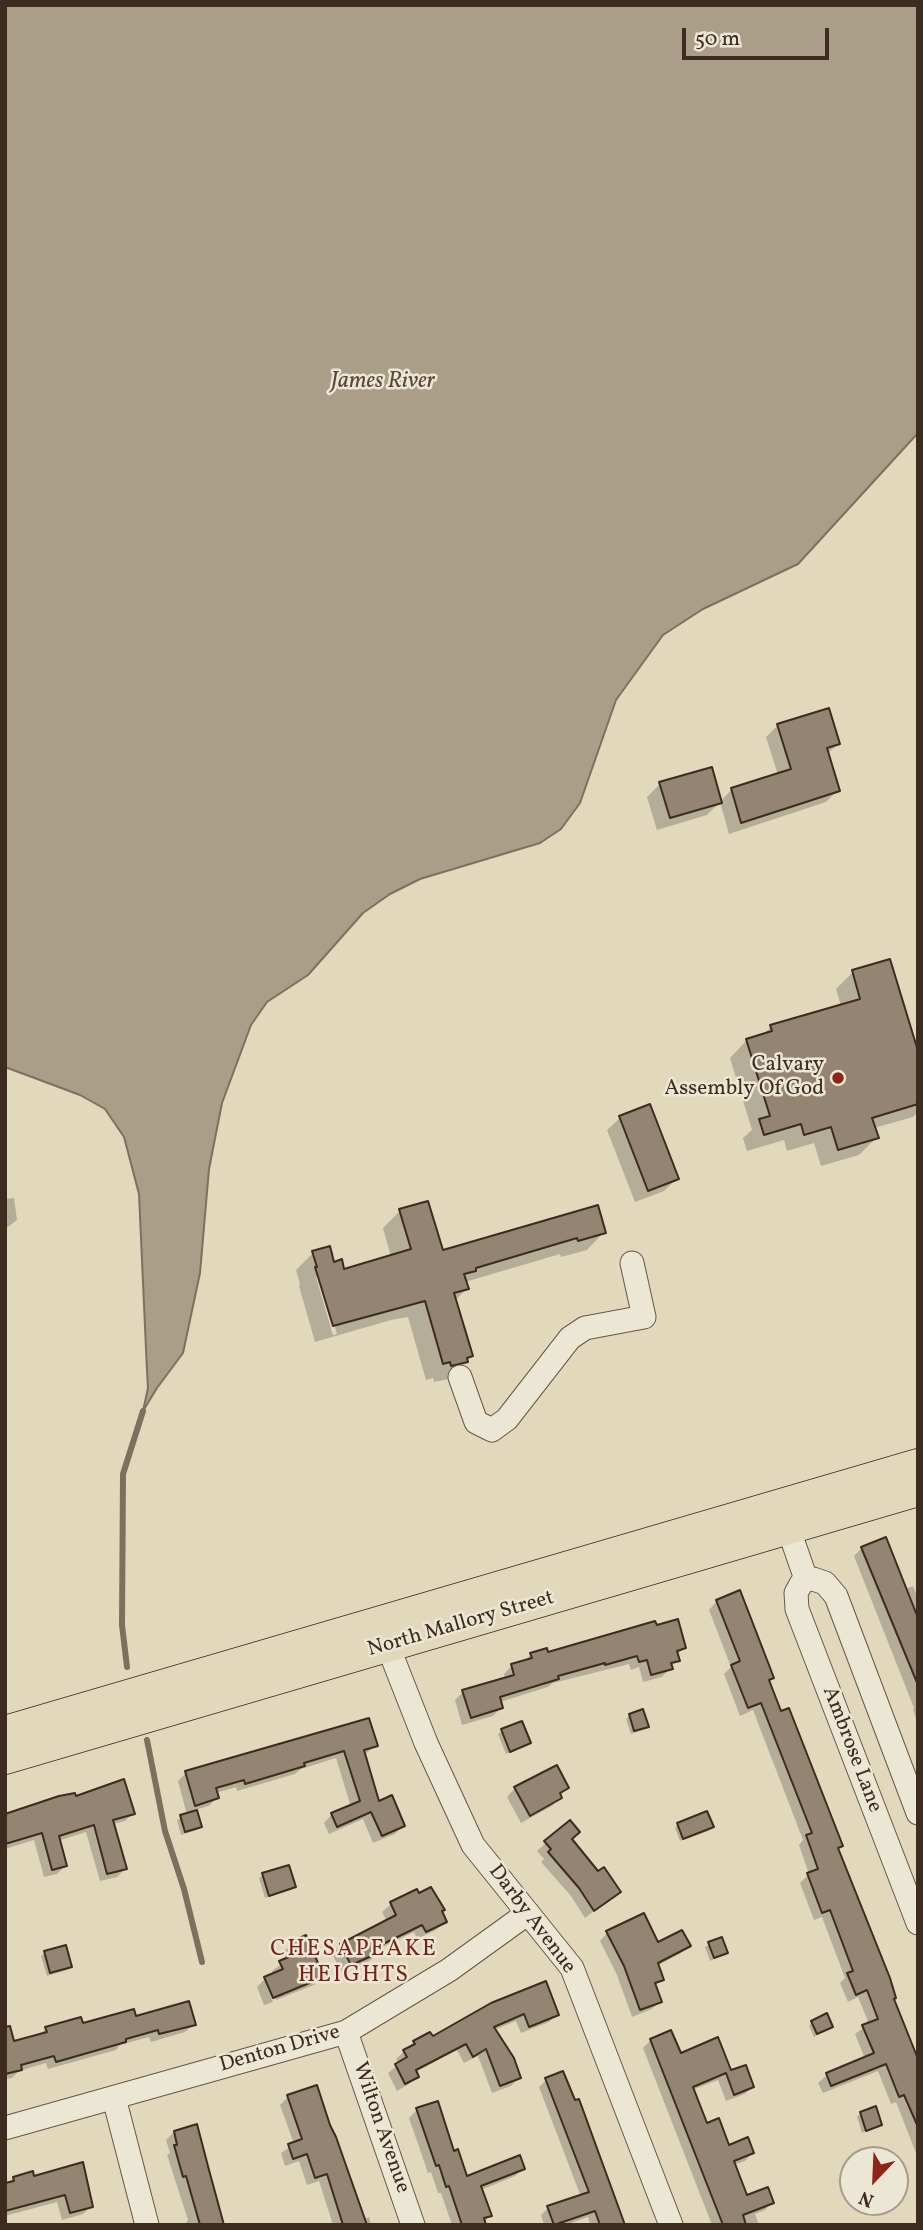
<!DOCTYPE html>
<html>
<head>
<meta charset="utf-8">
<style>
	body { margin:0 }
	#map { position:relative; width:923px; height:2230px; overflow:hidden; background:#e2d9bd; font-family:Vollkorn,serif }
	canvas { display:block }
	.frame { position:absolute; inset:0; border:7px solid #3d2b20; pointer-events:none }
	.north { position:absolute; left:839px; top:2146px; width:70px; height:70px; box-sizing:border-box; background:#ece6d4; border:2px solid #a69b8c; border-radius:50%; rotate:203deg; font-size:19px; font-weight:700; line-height:28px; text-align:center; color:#3d2b20 }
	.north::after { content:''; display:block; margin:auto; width:24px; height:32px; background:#8f2418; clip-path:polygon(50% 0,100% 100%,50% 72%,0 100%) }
	.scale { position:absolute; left:682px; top:28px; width:147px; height:32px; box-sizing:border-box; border:4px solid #3d2b20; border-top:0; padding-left:9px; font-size:21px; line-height:24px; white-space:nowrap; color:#3d2b20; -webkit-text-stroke:5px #ece6d4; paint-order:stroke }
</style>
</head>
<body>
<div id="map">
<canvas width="923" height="2230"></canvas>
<div class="frame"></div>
<div class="north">N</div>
<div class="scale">50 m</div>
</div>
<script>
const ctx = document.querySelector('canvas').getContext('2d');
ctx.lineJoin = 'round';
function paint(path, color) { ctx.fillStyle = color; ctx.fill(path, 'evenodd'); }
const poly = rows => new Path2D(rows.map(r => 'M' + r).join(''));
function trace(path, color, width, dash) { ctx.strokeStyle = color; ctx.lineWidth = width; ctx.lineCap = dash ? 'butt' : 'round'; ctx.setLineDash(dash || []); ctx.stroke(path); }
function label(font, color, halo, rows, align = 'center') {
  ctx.font = font + ' Vollkorn,serif'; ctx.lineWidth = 5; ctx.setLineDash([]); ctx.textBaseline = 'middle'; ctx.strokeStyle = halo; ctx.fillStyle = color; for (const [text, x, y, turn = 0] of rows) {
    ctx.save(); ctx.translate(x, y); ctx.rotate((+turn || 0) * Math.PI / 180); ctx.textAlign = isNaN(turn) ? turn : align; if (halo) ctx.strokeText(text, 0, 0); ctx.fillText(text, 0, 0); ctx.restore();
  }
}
const water = poly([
	[5,5,918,5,918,433,798,564,703,609,663,635,616,700,580,803,561,829,540,843,420,879,390,894,363,913,308,975,267,1002,251,1025,222,1103,209,1169,200,1273,183,1353,157,1388,143,1411,148,1388,147,1371,139,1194,124,1137,105,1109,80,1095,5,1067,5,5]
]);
paint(water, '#aa9e88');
trace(water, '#7e705e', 2);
paint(poly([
	[778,725,838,744,827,754,838,790,826,802,729,834,720,802,707,815,657,830,647,797,660,784,720,802,732,789,778,775,766,737],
	[853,972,918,1058,918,1112,913,1117,874,1128,877,1137,859,1155,821,1166,814,1143,787,1151,784,1140,747,1151,743,1138,752,1130,730,1058,747,1040,761,1036,771,1027,841,1006,836,989],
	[620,1118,677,1178,664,1191,635,1202,607,1130],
	[14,1198,17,1220,5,1229,5,1199],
	[400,1211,442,1252,604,1232,587,1250,561,1257,560,1254,465,1282,467,1288,455,1301,471,1355,449,1379,434,1382,433,1378,426,1380,408,1317,391,1320,315,1342,299,1286,300,1284,296,1270,313,1253,343,1271,391,1257,383,1228],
	[316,1277,320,1277,337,1334,333,1335],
	[862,1548,905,1589,913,1586,918,1599,918,1724,913,1710,914,1708,854,1556],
	[717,1601,772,1678,768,1682,780,1713,841,1846,837,1850,918,2063,918,2158,896,2102,891,2104,878,2071,823,2093,818,2083,827,2075,865,2059,855,2034,869,2024,858,1997,848,2002,840,1983,845,1978,822,1917,814,1920,800,1883,809,1874,799,1845,803,1840,753,1710,740,1716,724,1674,731,1667,709,1610],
	[684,1648,677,1655,678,1660,662,1677,643,1682,639,1667,631,1670,629,1664,553,1683,548,1687,500,1702,501,1708,493,1716,462,1725,455,1700,463,1692,505,1679,504,1674,512,1665,524,1662,531,1654],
	[630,1715,647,1726,643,1730,631,1734,626,1719],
	[502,1731,529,1743,506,1754,498,1734],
	[376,1745,364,1755,378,1803,403,1826,395,1834,373,1843,363,1819,329,1834,324,1823,332,1814,351,1807,336,1758,301,1769,295,1774,237,1791,236,1787,216,1793,217,1797,209,1806,195,1810,200,1826,197,1830,181,1835,177,1820,187,1815,178,1781,186,1773],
	[515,1788,567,1788,552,1806,521,1823,507,1797],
	[74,1798,133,1813,125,1821,113,1824,125,1869,117,1877,100,1881,86,1832,58,1841,65,1866,57,1874,44,1877,34,1840,5,1849,5,1816],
	[570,1822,570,1840,598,1874,619,1892,585,1918,571,1896,541,1862,544,1859,537,1851],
	[678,1824,712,1827,708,1831,680,1841,675,1828],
	[263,1875,294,1887,290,1890,265,1898,259,1878],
	[417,1891,440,1912,445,1922,436,1930,417,1939,414,1932,378,1949,371,1960,342,1973,332,1954,341,1945,387,1922,382,1912,391,1904],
	[607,1933,657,1944,689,1946,681,1953,657,1966,662,1979,654,1987,660,2001,652,2009,632,2017,617,1975,600,1941],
	[305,1938,322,1976,314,1985,276,2000,267,1980,264,1980,274,1975,272,1971,287,1960,283,1952,292,1944],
	[721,1939,726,1953,710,1961,705,1947],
	[45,1953,71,1966,67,1970,47,1976,41,1956],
	[264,1980,273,2002,264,2005,257,1987],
	[492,2005,557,2014,549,2022,521,2033,516,2021,494,2030,519,2078,511,2086,492,2093,478,2056,464,2063,457,2050,415,2072,417,2076,409,2084,397,2091,388,2073,399,2064,396,2059,414,2042,432,2038],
	[135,2018,194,2024,185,2032,151,2042,149,2037,120,2045,116,2050,48,2069,46,2063,19,2071,12,2078,5,2079,5,2046,38,2037,46,2028],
	[812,2022,831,2027,814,2037,809,2026],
	[651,2040,680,2055,730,2072,752,2087,745,2094,726,2101,718,2080,692,2090,706,2125,728,2147,752,2153,745,2161,733,2165,746,2197,772,2202,765,2210,755,2214,759,2225,712,2225,643,2048],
	[546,2080,574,2103,578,2101,625,2225,590,2225,588,2217,565,2225,544,2225,541,2215,548,2208,581,2197,539,2087],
	[288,2097,363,2219,369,2217,371,2225,333,2225,319,2181,307,2185,299,2161,285,2166,281,2153,294,2144,280,2105],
	[417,2110,453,2153,466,2178,523,2168,515,2176,481,2190,490,2216,483,2223,484,2225,452,2225,441,2193,438,2193,431,2172,428,2173,409,2118],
	[861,2113,880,2124,862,2133,857,2117],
	[174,2132,222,2225,185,2225,188,2220,167,2155,170,2153,166,2140],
	[895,2161,900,2173,895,2177],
	[14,2178,33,2178,91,2206,83,2214,62,2220,57,2202,5,2216,5,2184]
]), '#0003');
trace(poly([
	[127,1667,122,1625,123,1474,143,1411],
	[147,1740,165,1831,184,1889,202,1962]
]), '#7e705e', 6);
const building = poly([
	[829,708,840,744,827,748,840,791,741,823,731,788,791,769,777,724,829,708],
	[712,767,722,803,670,818,659,782,712,767],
	[890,959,918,1051,918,1104,872,1118,879,1138,838,1150,831,1127,804,1135,801,1124,764,1135,759,1119,770,1116,746,1039,772,1031,770,1025,860,999,852,970,890,959],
	[650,1104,679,1179,648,1191,619,1116,650,1104],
	[428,1201,443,1250,598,1205,606,1233,578,1241,577,1238,476,1268,476,1271,464,1274,469,1289,454,1293,473,1356,467,1358,468,1362,451,1366,450,1362,443,1364,425,1301,333,1326,315,1267,317,1267,312,1251,330,1246,334,1262,342,1259,344,1269,411,1249,399,1209,428,1201],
	[886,1537,918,1618,918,1685,861,1547,886,1537],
	[740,1590,774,1678,769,1680,781,1711,789,1708,843,1846,838,1848,890,1978,896,1998,894,1999,918,2059,918,2127,904,2095,899,2097,886,2064,831,2086,826,2073,874,2053,862,2025,878,2019,867,1990,856,1995,847,1973,853,1971,830,1910,822,1913,807,1873,818,1869,806,1835,812,1833,761,1703,748,1708,731,1665,740,1661,716,1600,740,1590],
	[678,1619,686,1648,677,1651,680,1661,671,1663,673,1669,651,1675,647,1660,639,1662,637,1656,605,1665,605,1663,558,1676,559,1679,500,1697,503,1708,471,1718,462,1690,514,1675,511,1664,532,1658,530,1653,547,1648,548,1652,655,1621,657,1625,678,1619],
	[643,1709,649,1727,634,1731,629,1714,643,1709],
	[369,1718,378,1746,364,1750,379,1801,392,1795,405,1826,382,1836,371,1812,337,1827,331,1813,360,1801,344,1751,304,1763,305,1766,245,1784,244,1780,216,1788,219,1798,195,1806,185,1771,369,1718],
	[522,1721,531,1743,510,1752,501,1729,522,1721],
	[557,1765,569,1788,560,1793,562,1798,530,1816,514,1787,557,1765],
	[124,1779,135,1814,113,1820,127,1869,107,1874,94,1825,59,1836,67,1866,52,1870,42,1833,5,1844,5,1814,59,1796,75,1793,76,1796,124,1779],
	[197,1810,202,1827,185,1832,180,1815,197,1810],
	[707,1811,714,1827,683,1839,677,1823,707,1811],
	[570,1820,580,1832,572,1839,598,1871,604,1867,621,1892,594,1911,579,1888,548,1852,551,1849,544,1841,570,1820],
	[289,1865,296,1887,269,1896,262,1873,289,1865],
	[431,1887,445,1910,442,1911,447,1922,426,1932,422,1925,379,1946,381,1952,351,1965,340,1944,396,1915,390,1902,417,1889,419,1893,431,1887],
	[644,1913,658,1942,682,1930,691,1946,658,1963,664,1980,655,1983,662,2002,640,2010,624,1966,606,1931,644,1913],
	[306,1935,324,1977,273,1998,264,1977,283,1969,279,1961,296,1954,291,1942,306,1935],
	[722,1937,728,1953,714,1958,708,1942,722,1937],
	[66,1945,72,1967,50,1973,44,1951,66,1945],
	[546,1981,559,2015,529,2027,524,2014,494,2027,514,2058,521,2078,500,2086,486,2049,473,2057,466,2044,416,2070,419,2077,405,2084,395,2064,407,2057,403,2050,415,2044,413,2041,430,2032,433,2036,491,2003,546,1981],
	[189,2001,196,2025,159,2034,158,2030,126,2039,126,2042,56,2062,54,2056,21,2065,22,2070,5,2074,5,2027,10,2026,14,2041,47,2032,45,2027,81,2017,83,2023,134,2009,136,2016,189,2001],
	[827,2013,833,2027,817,2034,811,2021,827,2013],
	[671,2030,681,2053,718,2037,731,2070,746,2065,754,2087,734,2095,726,2073,693,2087,707,2123,719,2118,729,2145,748,2137,754,2153,734,2161,747,2195,768,2187,774,2203,743,2215,746,2225,723,2225,650,2039,671,2030],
	[563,2071,575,2100,579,2099,625,2225,600,2225,595,2211,554,2225,547,2206,589,2192,545,2078,563,2071],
	[317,2085,330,2125,336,2137,367,2225,343,2225,327,2174,315,2178,307,2154,293,2159,288,2144,302,2139,287,2095,317,2085],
	[438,2101,454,2151,458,2149,467,2176,520,2155,525,2169,481,2186,492,2216,484,2218,486,2225,462,2225,449,2186,446,2187,439,2165,436,2166,416,2108,438,2101],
	[876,2106,882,2125,866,2131,860,2112,876,2106],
	[197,2124,209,2170,224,2225,200,2225,186,2176,183,2177,174,2145,177,2145,174,2131,197,2124],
	[83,2162,93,2207,70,2213,65,2195,5,2211,5,2183,14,2181,13,2177,33,2171,34,2176,83,2162]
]);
paint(building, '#938572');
trace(building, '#3d2b20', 2);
const minor = poly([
	[460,1377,476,1422,492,1430,507,1419,570,1338,585,1328,644,1317,632,1263],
	[784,1516,806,1579],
	[382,1631,426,1743,473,1845,572,1968,671,2225],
	[918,1813,836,1596,825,1583,813,1579,806,1579,801,1584,796,1593,797,1609,918,1923],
	[346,2032,413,2225],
	[114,2098,147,2225],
	[5,2128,346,2032,449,1970,528,1913]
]);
const major = poly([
	[5,1731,918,1464],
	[5,1759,918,1491]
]);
trace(minor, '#665647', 25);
trace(major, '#3d2b20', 32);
trace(minor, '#ece6d4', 23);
trace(major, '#e2d9bd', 30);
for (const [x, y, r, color] of [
	[838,1078,7,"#8f2418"]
]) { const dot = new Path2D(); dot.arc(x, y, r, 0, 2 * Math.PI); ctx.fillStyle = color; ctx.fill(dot); trace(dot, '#ece6d4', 2.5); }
label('21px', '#3d2b20', '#ece6d4', [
	["Calvary",824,1066],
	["Assembly Of God",824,1090]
], 'right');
label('21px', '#3d2b20', '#ece6d4', [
	["North Mallory Street",461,1625,-16],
	["Ambrose Lane",851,1750,69],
	["Darby Avenue",531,1920,53],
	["Denton Drive",280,2050,-16],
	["Wilton Avenue",380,2128,71]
]);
label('italic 23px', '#58483a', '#ece6d4', [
	["James River",383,383]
]);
ctx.letterSpacing = '2px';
label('23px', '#7a1f14', '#ece6d4', [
	["CHESAPEAKE",354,1951],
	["HEIGHTS",354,1977]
]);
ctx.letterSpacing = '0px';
</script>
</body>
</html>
